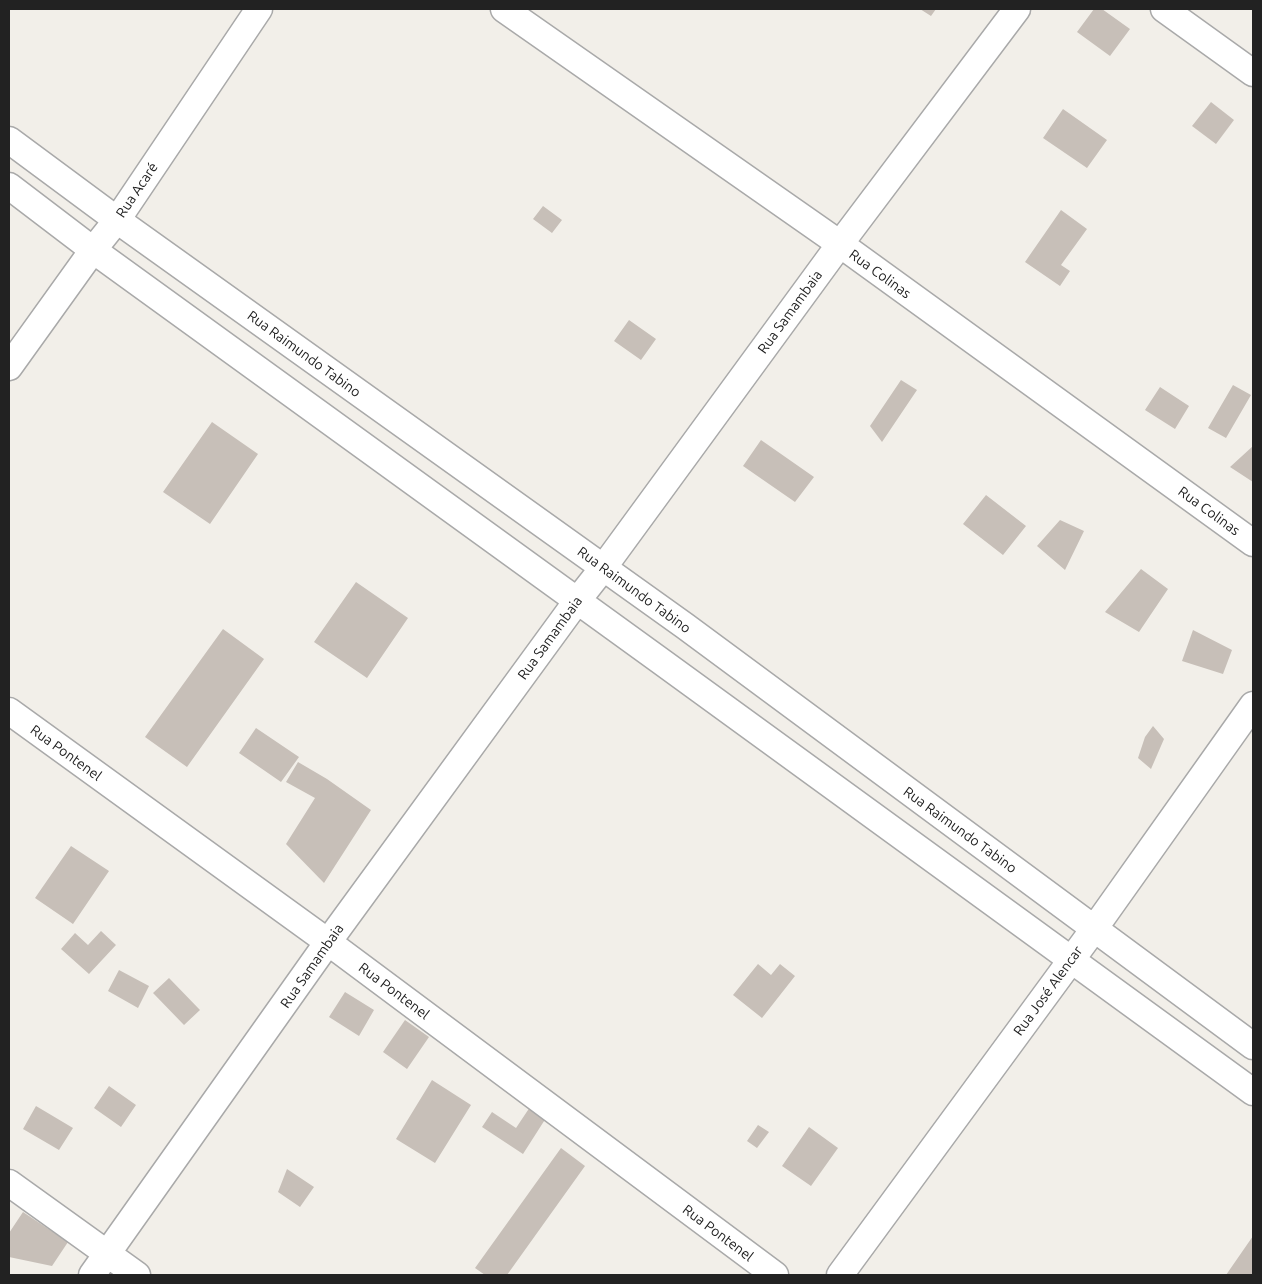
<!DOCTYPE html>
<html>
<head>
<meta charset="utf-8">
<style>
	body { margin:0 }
	#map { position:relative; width:1262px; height:1284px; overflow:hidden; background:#f2efe9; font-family:Ubuntu,sans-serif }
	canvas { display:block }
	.frame { position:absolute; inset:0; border:10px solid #222; pointer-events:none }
</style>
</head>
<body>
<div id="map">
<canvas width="1262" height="1284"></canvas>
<div class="frame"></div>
</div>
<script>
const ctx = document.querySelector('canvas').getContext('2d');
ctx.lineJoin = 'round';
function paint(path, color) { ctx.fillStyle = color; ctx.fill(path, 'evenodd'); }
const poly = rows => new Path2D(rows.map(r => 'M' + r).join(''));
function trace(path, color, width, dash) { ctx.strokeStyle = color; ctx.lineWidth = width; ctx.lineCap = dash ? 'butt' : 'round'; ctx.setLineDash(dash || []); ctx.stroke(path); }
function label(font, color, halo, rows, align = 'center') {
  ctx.font = font + ' Ubuntu,sans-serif'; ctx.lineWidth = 5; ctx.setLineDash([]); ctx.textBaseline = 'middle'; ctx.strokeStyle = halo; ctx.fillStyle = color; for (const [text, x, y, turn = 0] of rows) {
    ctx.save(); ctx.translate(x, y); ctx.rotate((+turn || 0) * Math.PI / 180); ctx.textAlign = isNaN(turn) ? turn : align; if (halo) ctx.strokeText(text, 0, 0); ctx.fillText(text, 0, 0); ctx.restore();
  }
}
paint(poly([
	[920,9,936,9,931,16],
	[1094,9,1102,9,1130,29,1110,56,1077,32],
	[1211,102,1234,120,1216,144,1192,126],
	[1063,109,1107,140,1087,168,1043,138],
	[543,206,562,220,552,233,533,219],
	[1061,210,1087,229,1061,265,1070,271,1060,286,1025,262],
	[629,320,656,339,641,360,614,341],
	[901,380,917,390,882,442,870,426],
	[1233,385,1251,395,1226,438,1208,428],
	[1160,387,1189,406,1175,429,1145,410],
	[212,422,258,454,210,524,163,492],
	[761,440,814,477,795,502,743,466],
	[1253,446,1253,482,1230,467],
	[986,495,1026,526,1003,555,963,524],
	[1060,520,1084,531,1065,570,1037,546],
	[1141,569,1168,589,1139,632,1105,612],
	[356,582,408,618,367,678,314,642],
	[223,629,264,659,187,767,145,737],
	[1193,630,1232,650,1223,674,1182,661],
	[1153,726,1164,739,1151,769,1138,758,1145,737],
	[256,728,299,757,281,782,239,753],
	[298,762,327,779,371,810,324,883,286,844,315,798,286,782],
	[71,846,109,871,73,924,35,898],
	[101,931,116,945,89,974,61,949,75,933,88,945],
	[758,964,771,975,780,964,795,976,762,1018,733,995],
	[119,970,149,986,138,1008,108,991],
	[169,978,200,1010,184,1025,153,993],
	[345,992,374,1010,359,1036,329,1017],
	[405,1020,429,1037,407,1069,383,1052],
	[432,1080,471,1105,435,1163,396,1139],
	[109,1086,136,1105,121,1127,94,1108],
	[36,1106,73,1128,59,1150,23,1129],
	[530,1107,546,1118,523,1154,482,1127,492,1112,516,1128],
	[758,1125,769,1132,757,1148,747,1141],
	[809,1127,838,1148,811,1186,782,1166],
	[561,1148,585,1166,507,1275,485,1275,475,1268],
	[287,1169,314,1187,300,1207,278,1192],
	[23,1212,68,1242,52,1266,9,1257,9,1233],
	[1253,1236,1253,1275,1226,1275]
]), '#c7bfb8');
const street = poly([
	[504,9,840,244,1253,543],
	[1164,9,1253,73],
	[9,140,117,220,685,626,1253,1046],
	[9,186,93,250,662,662,1253,1092],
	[9,367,93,250,117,220,259,9],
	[9,711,328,942,775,1275],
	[9,1183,137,1275],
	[92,1275,328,942,577,601,603,568,840,244,1017,9],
	[840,1275,1094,929,1253,705]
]);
trace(street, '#a9a9a9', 29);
trace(street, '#fff', 26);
label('14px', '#222', '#fff', [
	["Rua Acaré",137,190,-56],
	["Rua Colinas",880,274,36],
	["Rua Samambaia",790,312,-54],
	["Rua Raimundo Tabino",304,354,36],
	["Rua Colinas",1209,511,36],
	["Rua Raimundo Tabino",634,590,36],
	["Rua Samambaia",550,638,-54],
	["Rua Pontenel",66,753,36],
	["Rua Raimundo Tabino",960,830,36],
	["Rua Samambaia",312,966,-55],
	["Rua Pontenel",394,991,37],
	["Rua José Alencar",1048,991,-54],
	["Rua Pontenel",718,1233,37]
]);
</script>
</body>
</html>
